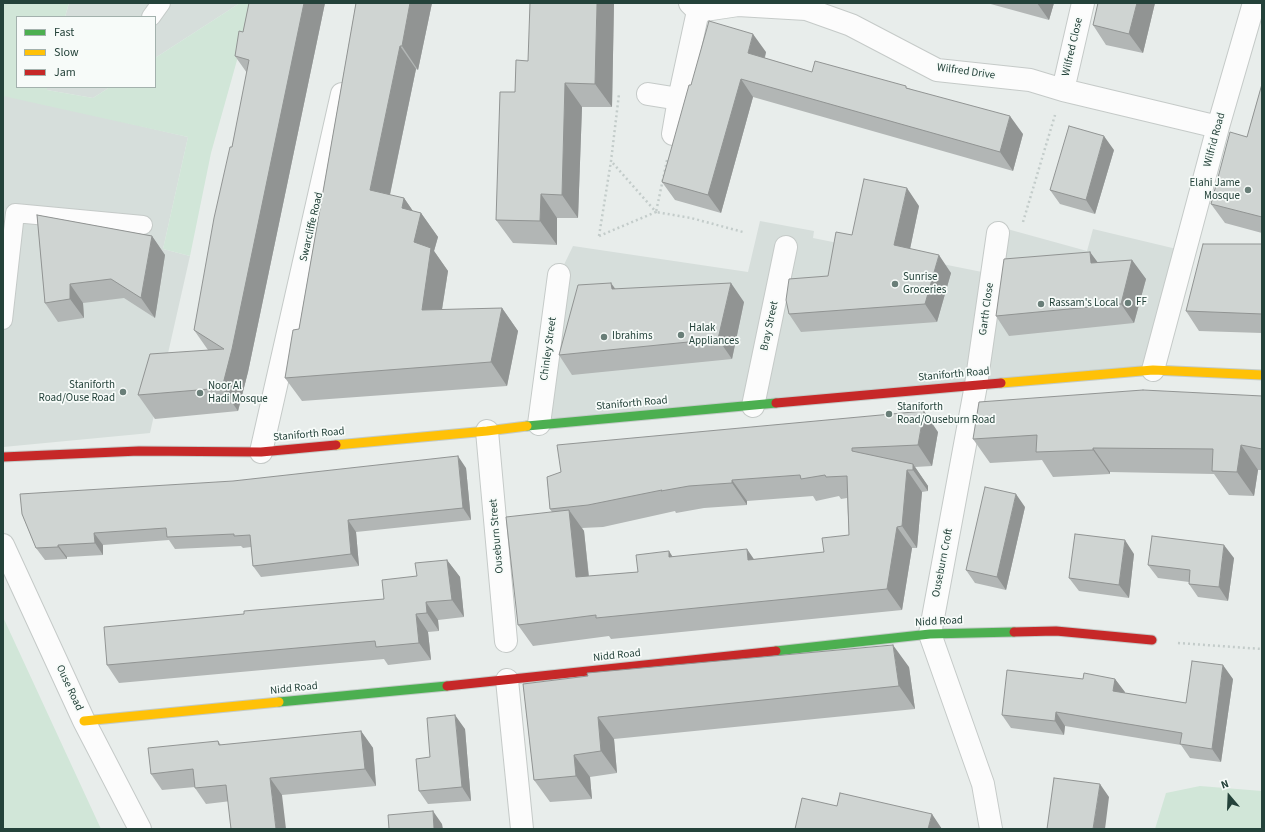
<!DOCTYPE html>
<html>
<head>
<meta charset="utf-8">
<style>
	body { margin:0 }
	#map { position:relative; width:1265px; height:832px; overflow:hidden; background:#e8edeb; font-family:"Source Sans 3",sans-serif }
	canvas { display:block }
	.frame { position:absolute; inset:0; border:4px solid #24423a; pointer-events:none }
	.legend { position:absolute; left:16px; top:16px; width:140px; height:72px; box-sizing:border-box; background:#f7fbf9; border:1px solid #a3b1ad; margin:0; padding:5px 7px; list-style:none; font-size:12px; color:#24423a }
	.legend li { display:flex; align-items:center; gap:8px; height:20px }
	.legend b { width:20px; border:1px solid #a3b1ad }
	.north { position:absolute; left:1209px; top:776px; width:40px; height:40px; -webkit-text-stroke:3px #f7fbf9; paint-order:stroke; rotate:341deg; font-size:11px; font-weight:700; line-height:16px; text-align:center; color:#24423a }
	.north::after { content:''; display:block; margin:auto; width:14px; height:18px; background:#24423a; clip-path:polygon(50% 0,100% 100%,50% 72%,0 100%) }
</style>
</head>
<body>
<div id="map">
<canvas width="1265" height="832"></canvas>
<div class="frame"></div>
<ul class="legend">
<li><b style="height:5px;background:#4caf50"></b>Fast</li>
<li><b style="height:5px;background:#ffc107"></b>Slow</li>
<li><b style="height:5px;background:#c62828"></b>Jam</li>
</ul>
<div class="north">N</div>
</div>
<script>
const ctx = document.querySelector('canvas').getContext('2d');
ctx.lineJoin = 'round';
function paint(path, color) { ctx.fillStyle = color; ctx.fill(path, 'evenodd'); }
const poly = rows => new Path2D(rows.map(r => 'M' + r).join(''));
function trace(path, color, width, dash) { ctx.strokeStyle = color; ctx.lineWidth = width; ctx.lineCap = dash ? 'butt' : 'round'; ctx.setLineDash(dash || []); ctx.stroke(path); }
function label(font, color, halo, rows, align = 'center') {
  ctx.font = font + ' "Source Sans 3",sans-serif'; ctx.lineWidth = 3.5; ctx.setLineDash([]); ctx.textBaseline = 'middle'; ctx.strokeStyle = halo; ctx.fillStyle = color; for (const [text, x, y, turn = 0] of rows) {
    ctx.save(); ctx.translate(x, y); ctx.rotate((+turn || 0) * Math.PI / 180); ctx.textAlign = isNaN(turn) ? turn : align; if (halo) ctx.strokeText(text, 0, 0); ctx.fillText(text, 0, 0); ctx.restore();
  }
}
paint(poly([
	[69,3,240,3,155,58,155,17,65,17],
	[47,87,110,87,93,98,47,90],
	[3,94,188,137,163,249,190,256,150,433,3,447],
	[760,221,814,231,813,238,992,274,1000,227,1087,251,1093,229,1185,251,1153,370,539,424,559,275,573,246,748,272]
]), '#d6dedb');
paint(poly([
	[3,3,69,3,65,17,17,17,17,87,47,87,47,90,93,98,110,87,155,87,155,58,240,3,253,3,211,153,190,256,163,249,188,137,3,96],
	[3,617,101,829,3,829],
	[1200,786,1262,791,1262,829,1155,829,1166,793]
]), '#d1e6d8');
const lane = poly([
	[151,17,161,3],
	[3,320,15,213,143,225]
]);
const street = poly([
	[698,11,738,5,806,9,851,25,937,70,1030,80,1063,90,1218,127],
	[1063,90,1083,3],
	[648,94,679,99],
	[673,134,679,99,698,11,690,3],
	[1153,370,1218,127,1254,3],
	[753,406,786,247],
	[539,424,559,275],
	[487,431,506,641],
	[261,452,342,94],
	[3,545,84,721,140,829],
	[507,680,522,829],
	[991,829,983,784,930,634,976,385,998,233]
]);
const fast = poly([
	[527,426,776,403],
	[776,651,930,634,1014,632],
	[279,702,447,686]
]);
const slow = poly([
	[1001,383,1153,370,1262,375],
	[336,445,487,431,527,426],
	[84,721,279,702]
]);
const jam = poly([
	[776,403,1001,383],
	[3,457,139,451,261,452,336,445],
	[1014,632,1056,631,1152,640],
	[447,686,776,651]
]);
trace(lane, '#c5cac8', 20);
trace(street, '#c5cac8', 24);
trace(fast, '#c3cbc8', 11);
trace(slow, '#c3cbc8', 11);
trace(jam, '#c3cbc8', 11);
trace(poly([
	[667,160,656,212,691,218,743,232],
	[1023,222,1055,115],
	[599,236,611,161,619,94],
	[599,236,656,212,611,161],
	[1178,643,1262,649]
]), '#c3ccca', 2.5, [2, 3]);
trace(lane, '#fcfcfc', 18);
trace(street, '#fcfcfc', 22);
trace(fast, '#4caf50', 9);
trace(slow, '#ffc107', 9);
trace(jam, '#c62828', 9);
paint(poly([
	[249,3,325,3,248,372,238,411,155,419,138,395,208,350,194,330,232,147,247,73,235,56,243,32],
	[356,3,432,3,418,70,416,69,390,195,404,198,413,211,421,213,438,237,434,251,448,271,442,310,502,308,518,331,507,386,302,401,285,378,299,329],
	[614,3,612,107,582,107,578,218,557,218,557,245,513,243,496,220,515,92],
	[987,3,1054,3,1049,20],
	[1098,3,1155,3,1143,53,1106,45,1093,25],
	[766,52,765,58,812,72,908,88,1023,134,1013,171,753,97,721,213,675,200,662,182,691,85],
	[1262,84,1262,233,1225,223,1211,204,1247,137],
	[1114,150,1095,214,1060,204,1050,190],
	[919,206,910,249,951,273,937,322,801,332,789,314,828,276,852,235],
	[37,215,152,236,165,255,155,318,124,298,83,303,84,318,58,322,45,303],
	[1262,244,1262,333,1199,331,1186,311],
	[1090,252,1098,263,1132,260,1146,279,1134,323,1009,336,996,316],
	[744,302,732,359,572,375,559,355],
	[1262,396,1262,470,1258,470,1254,496,1229,495,1214,474,1110,472,1110,474,1053,477,1042,460,990,463,973,439],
	[938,432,932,466,915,467,928,486,928,491,922,492,917,548,912,548,902,610,611,639,609,636,533,646,518,625,552,512,550,509,547,477],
	[813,496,816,501,839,496,841,499,847,498,849,535,824,552,754,559,673,557,638,572,589,576,584,531,582,528,603,527,675,511,676,513,704,508,747,505,747,501],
	[466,468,471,520,356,532,359,566,261,577,253,566,251,547,243,548,241,546,175,549,169,540,103,545,103,555,67,557,67,559,45,560,36,548,22,514],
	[1025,507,1006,590,975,583,966,570],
	[1134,554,1129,598,1079,591,1069,578],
	[1234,558,1228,601,1198,597,1189,584,1189,582,1158,578,1148,565],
	[447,560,460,577,464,617,438,620,439,631,428,632,431,660,388,665,384,659,119,683,107,665,244,614,384,599,417,576],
	[909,667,915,709,614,739,617,773,590,777,592,799,550,802,534,780,523,684],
	[1083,679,1115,679,1125,693,1186,703,1233,679,1221,762,1190,758,1181,745,1065,726,1064,735,1011,728,1002,715],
	[465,729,471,801,428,804,419,791,430,757],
	[361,731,373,748,376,786,282,795,206,804,195,788,195,787,162,790,151,774,218,741,221,745]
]), '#b2b6b5');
paint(poly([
	[304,3,325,3,248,372,238,411,222,388],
	[410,3,432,3,418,70,402,46],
	[597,3,614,3,612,107,595,84],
	[1037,3,1054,3,1049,20],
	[1137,3,1155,3,1143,53,1129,34],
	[753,34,766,52,761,71,748,53],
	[400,46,416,69,386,213,370,190],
	[741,79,753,97,721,213,708,195],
	[565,83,582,107,578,218,562,195],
	[1010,116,1023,134,1013,171,1000,152],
	[1104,136,1114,150,1095,214,1086,200],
	[907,188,919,206,907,263,894,245],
	[541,194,557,218,557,245,540,221],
	[404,198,419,220,421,213,438,237,434,251,448,271,438,334,422,310,414,242,402,208],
	[152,236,165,255,155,318,141,298],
	[1090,252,1104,271,1091,263],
	[939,255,951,273,937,322,925,304],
	[1132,260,1146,279,1134,323,1121,304],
	[611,283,625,302,612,289],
	[731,283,744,302,732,359,718,339],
	[70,284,83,303,84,318,70,299],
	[502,308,518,331,507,386,491,362],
	[924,411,938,432,932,466,918,445],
	[1241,445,1258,470,1254,496,1237,472],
	[1093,448,1110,472,1110,474,1093,450],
	[458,456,466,468,471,520,463,508],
	[913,464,928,486,928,491,913,470],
	[907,470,922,492,917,548,902,526],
	[732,480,747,501,747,505,732,483],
	[1016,494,1025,507,1006,590,997,577],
	[569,510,584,531,591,599,576,577],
	[348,520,356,532,359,566,351,554],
	[897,527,912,548,902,610,887,589],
	[94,533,103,545,103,555,95,543],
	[1125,540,1134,554,1129,598,1119,585],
	[58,545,67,557,67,559,58,547],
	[1224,545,1234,558,1228,601,1219,587],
	[747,549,762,571,748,560],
	[669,551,683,573,669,557],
	[447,560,460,577,464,617,452,600],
	[426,602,438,620,439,631,427,613],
	[416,614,428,632,431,660,419,643],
	[893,645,909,667,915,709,899,686],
	[1223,665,1233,679,1221,762,1212,749],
	[1115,679,1125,692,1123,705,1113,691],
	[1056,712,1065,726,1064,735,1055,721],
	[455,715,465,729,471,801,462,787],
	[598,717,614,739,617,773,601,751],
	[361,731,373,748,376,786,365,769],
	[574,755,590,777,592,799,576,776],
	[270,778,282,795,286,829,276,829],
	[1100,784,1109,797,1105,829,1093,829],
	[433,811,442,824,443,829,434,829],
	[932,814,942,829,928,829]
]), '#919493');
const building = poly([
	[249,3,304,3,232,349,222,388,138,395,150,354,224,349,194,330,214,218,230,147,232,147,249,60,235,56,239,31,243,32,249,3],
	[356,3,410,3,402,46,400,46,370,190,404,198,402,208,421,213,414,242,431,248,422,310,502,308,491,362,285,378,293,330,299,329,356,3],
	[530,3,597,3,595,84,565,83,562,195,541,194,540,221,496,220,500,92,515,92,516,60,528,61,530,3],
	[1098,3,1137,3,1129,34,1093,25,1098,3],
	[709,21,753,34,748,53,812,72,815,61,906,86,906,88,1010,116,1000,152,741,79,708,195,662,182,689,85,691,85,709,21],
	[1262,84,1262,217,1211,204,1230,132,1247,137,1262,84],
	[1069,126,1104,136,1086,200,1050,190,1069,126],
	[864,179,907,188,894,245,939,255,925,304,789,314,786,300,789,279,828,276,836,232,852,235,864,179],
	[37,215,152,236,141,298,111,279,70,284,70,299,45,303,37,215],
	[1203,244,1262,244,1262,314,1186,311,1203,244],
	[1090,252,1091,263,1132,260,1121,304,996,316,1004,259,1090,252],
	[611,283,612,289,731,283,718,339,559,355,578,285,611,283],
	[1143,390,1262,396,1262,449,1241,445,1237,472,1212,471,1213,449,1093,448,1093,450,1036,452,1037,435,973,439,979,402,1143,390],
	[924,411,918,445,852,448,852,451,913,464,913,470,907,470,902,526,897,527,887,589,596,618,596,615,518,625,506,517,569,510,576,577,638,572,636,555,669,551,669,557,747,549,748,560,824,552,822,538,849,535,847,476,826,477,825,475,801,479,800,475,732,480,732,483,689,486,661,491,662,490,588,505,550,509,547,477,561,472,557,445,924,411],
	[458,456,463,508,348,520,351,554,253,566,250,535,234,536,234,534,167,537,166,528,94,533,95,543,58,545,58,547,36,548,22,514,20,494,233,481,458,456],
	[985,487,1016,494,997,577,966,570,985,487],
	[1075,534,1125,540,1119,585,1069,578,1075,534],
	[1152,536,1224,545,1219,587,1189,584,1190,570,1148,565,1152,536],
	[447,560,452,600,426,602,427,613,416,614,419,643,376,647,375,641,107,665,104,627,244,614,244,611,384,599,382,580,417,576,415,563,447,560],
	[893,645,899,686,598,717,601,751,574,755,576,776,534,780,523,684,588,676,587,673,893,645],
	[1192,661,1223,665,1212,749,1180,744,1182,733,1056,712,1055,721,1002,715,1007,670,1083,679,1084,673,1115,679,1113,691,1186,703,1192,661],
	[455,715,462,787,419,791,416,759,430,757,427,718,455,715],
	[361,731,365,769,270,778,276,829,231,829,226,785,195,788,193,769,151,774,148,748,218,741,219,745,361,731],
	[1054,778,1100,784,1093,829,1047,829,1054,778],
	[840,793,932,814,928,829,795,829,802,798,837,806,840,793],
	[433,811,434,829,389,829,388,815,433,811]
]);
paint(building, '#cfd4d2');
trace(building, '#919493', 1);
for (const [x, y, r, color] of [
	[1248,190,4,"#697e78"],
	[895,284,4,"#697e78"],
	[1128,303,4,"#697e78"],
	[1041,304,4,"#697e78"],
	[681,335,4,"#697e78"],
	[604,337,4,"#697e78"],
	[123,392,4,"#697e78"],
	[200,393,4,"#697e78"],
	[889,414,4,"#697e78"]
]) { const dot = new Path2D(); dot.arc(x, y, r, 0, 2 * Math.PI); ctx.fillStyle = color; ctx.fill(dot); trace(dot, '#f7fbf9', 1.5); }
label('11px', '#24423a', '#f7fbf9', [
	["Wilfred Close",1073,47,-77],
	["Wilfred Drive",966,72,8],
	["Wilfrid Road",1215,140,-75],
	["Swarcliffe Road",312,227,-77],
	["Garth Close",987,309,-82],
	["Bray Street",770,326,-78],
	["Chinley Street",549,349,-82],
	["Staniforth Road",954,375,-5],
	["Staniforth Road",632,404,-5],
	["Staniforth Road",309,435,-5],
	["Ouseburn Street",497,536,-95],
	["Ouseburn Croft",943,563,-79],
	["Nidd Road",939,622,-3],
	["Nidd Road",617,656,-6],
	["Ouse Road",69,688,65],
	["Nidd Road",294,689,-6]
]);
label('11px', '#24423a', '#f7fbf9', [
	["Elahi Jame",1240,184,"right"],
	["Mosque",1240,197,"right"],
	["Sunrise",903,278],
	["Groceries",903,291],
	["FF",1136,303],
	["Rassam's Local",1049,304],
	["Halak",689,329],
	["Appliances",689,342],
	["Ibrahims",612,337],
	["Staniforth",115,386,"right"],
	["Road/Ouse Road",115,399,"right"],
	["Noor Al",208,387],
	["Hadi Mosque",208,400],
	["Staniforth",897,408],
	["Road/Ouseburn Road",897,421]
], 'left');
</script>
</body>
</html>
